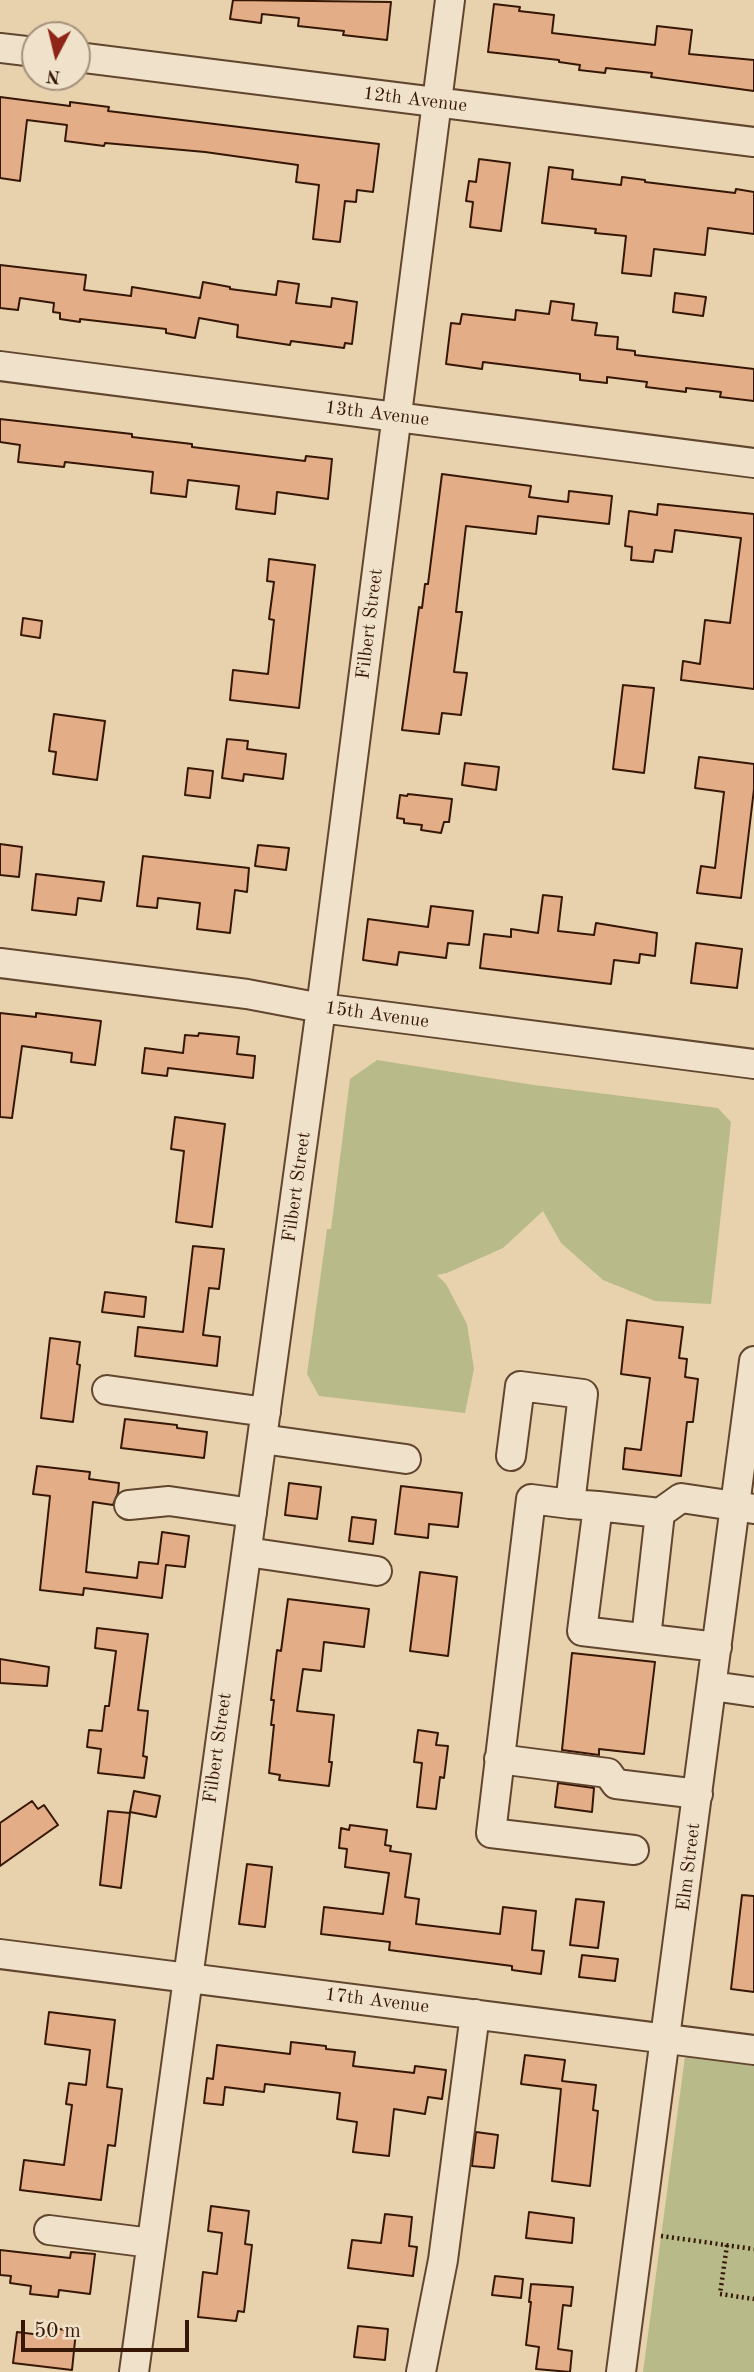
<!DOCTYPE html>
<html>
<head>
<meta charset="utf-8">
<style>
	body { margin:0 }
	#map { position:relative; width:754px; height:2372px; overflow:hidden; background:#e8d2ae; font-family:"Old Standard TT",serif }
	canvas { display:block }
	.north { position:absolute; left:21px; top:21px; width:70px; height:70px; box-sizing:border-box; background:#f0e2ca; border:2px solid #a6907b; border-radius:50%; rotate:187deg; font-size:19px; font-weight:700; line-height:28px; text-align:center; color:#361604 }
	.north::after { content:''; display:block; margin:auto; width:24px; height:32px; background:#8f2418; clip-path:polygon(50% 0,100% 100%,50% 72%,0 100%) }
	.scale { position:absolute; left:21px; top:2320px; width:168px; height:32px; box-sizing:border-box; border:4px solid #361604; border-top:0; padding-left:9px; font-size:21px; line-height:24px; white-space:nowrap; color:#361604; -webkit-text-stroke:5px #f0e2ca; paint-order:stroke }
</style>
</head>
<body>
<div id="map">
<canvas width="754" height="2372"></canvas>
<div class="north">N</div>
<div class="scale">50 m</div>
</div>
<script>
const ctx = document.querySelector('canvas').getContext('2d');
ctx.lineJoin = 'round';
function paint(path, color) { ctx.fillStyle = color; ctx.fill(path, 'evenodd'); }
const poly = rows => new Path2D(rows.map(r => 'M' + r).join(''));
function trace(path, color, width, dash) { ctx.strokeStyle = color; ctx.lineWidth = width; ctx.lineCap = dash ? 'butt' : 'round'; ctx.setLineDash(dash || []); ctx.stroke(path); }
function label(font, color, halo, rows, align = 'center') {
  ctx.font = font + ' "Old Standard TT",serif'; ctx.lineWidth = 7; ctx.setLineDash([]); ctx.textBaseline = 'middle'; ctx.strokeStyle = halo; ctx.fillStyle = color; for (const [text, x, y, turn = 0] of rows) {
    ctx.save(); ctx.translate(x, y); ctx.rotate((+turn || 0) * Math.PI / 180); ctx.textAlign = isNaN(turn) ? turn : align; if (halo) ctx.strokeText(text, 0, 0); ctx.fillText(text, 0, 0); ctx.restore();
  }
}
paint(poly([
	[377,1060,534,1085,718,1108,731,1122,711,1304,655,1301,603,1280,561,1243,543,1211,503,1248,447,1273,437,1275,446,1284,467,1324,474,1369,465,1413,319,1396,307,1374,327,1229,331,1229,350,1079],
	[686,2049,754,2058,754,2372,643,2372]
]), '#b8bb89');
const building = poly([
	[233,0,391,2,387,40,343,35,344,31,298,26,299,18,262,14,261,23,230,19,233,0],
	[494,4,520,7,519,11,554,15,552,33,655,45,657,26,692,30,689,54,754,60,754,91,651,77,652,73,606,68,605,73,579,70,580,65,559,62,559,60,488,52,494,4],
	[0,97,70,106,70,102,109,107,108,111,379,144,373,192,357,190,356,202,345,201,340,242,313,239,319,185,296,182,298,165,205,152,105,143,104,146,65,141,67,125,27,120,20,181,0,178,0,97],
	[479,159,510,163,501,231,470,227,473,202,466,201,469,181,476,182,479,159],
	[549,167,573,170,572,179,621,185,622,177,645,180,645,182,735,193,736,189,754,192,754,234,708,228,705,255,654,249,651,276,622,273,626,236,595,233,596,229,542,223,549,167],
	[0,265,86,275,84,290,131,296,132,287,200,298,203,282,230,287,230,289,276,295,278,281,299,284,296,303,331,307,332,298,357,302,352,344,345,343,344,348,291,341,290,345,237,337,238,325,199,318,195,338,166,333,166,329,80,319,80,322,60,319,60,313,53,312,54,303,20,298,18,310,0,308,0,265],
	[675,293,706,297,703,316,673,312,675,293],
	[551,301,574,304,572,320,597,323,595,335,618,337,617,349,635,351,635,355,754,369,754,401,720,397,721,392,686,388,686,392,646,387,647,382,607,377,607,383,580,380,580,374,483,362,482,369,446,364,451,323,460,324,462,314,515,320,516,310,549,314,551,301],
	[0,419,132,434,132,437,192,444,192,447,305,461,306,456,332,459,328,499,277,492,275,514,236,509,239,486,188,480,186,497,151,493,153,472,65,462,64,467,18,462,20,445,0,442,0,419],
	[442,474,531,486,529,497,568,502,569,491,612,496,609,524,538,516,536,534,466,526,456,612,462,612,454,672,467,673,461,715,442,713,439,734,402,730,419,607,422,608,425,584,428,584,442,474],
	[658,504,754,514,754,689,681,680,683,661,700,664,705,620,730,623,741,538,675,530,672,552,655,550,653,562,631,560,632,547,625,546,629,511,657,515,658,504],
	[269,559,315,565,299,708,230,700,233,670,268,674,274,620,269,619,274,582,267,581,269,559],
	[23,618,42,621,40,638,21,635,23,618],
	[623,685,654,688,644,773,613,769,623,685],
	[54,714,105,721,97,780,53,774,56,752,49,751,54,714],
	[227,739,248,741,247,749,286,754,283,779,244,774,243,781,222,778,227,739],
	[699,757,754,764,754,789,741,898,697,893,701,866,715,868,724,792,695,788,699,757],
	[465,763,499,767,496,790,462,785,465,763],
	[188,768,213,771,210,798,185,795,188,768],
	[408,794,452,799,449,822,444,822,441,833,421,830,422,825,404,823,404,819,397,818,400,795,407,796,408,794],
	[0,844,22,847,19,877,0,875,0,844],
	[258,845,289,848,286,870,255,866,258,845],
	[143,856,249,868,247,892,235,890,230,933,197,929,200,903,158,898,157,908,137,906,143,856],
	[36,874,104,882,101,901,78,898,76,915,32,910,36,874],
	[543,895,562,897,558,931,594,935,596,923,657,933,655,956,640,954,639,963,614,960,611,984,480,968,484,934,511,937,511,929,538,933,543,895],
	[431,906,473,911,469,945,448,943,446,958,399,952,397,965,363,960,368,919,428,927,431,906],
	[696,943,742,949,737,988,691,983,696,943],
	[0,1013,36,1017,36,1013,101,1021,95,1065,71,1062,72,1053,22,1046,12,1118,0,1117,0,1013],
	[199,1033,239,1037,237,1054,255,1056,253,1078,168,1068,167,1076,142,1073,145,1048,183,1053,185,1035,198,1036,199,1033],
	[175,1117,225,1124,212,1227,176,1222,184,1151,171,1149,175,1117],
	[193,1246,224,1249,219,1289,209,1288,203,1335,220,1337,217,1366,135,1356,138,1327,183,1332,193,1246],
	[105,1292,146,1297,144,1317,102,1312,105,1292],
	[627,1320,683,1327,679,1358,687,1359,685,1377,698,1379,693,1422,687,1422,681,1476,623,1469,625,1448,641,1450,650,1378,621,1374,627,1320],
	[50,1338,80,1342,77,1364,80,1365,73,1422,41,1418,50,1338],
	[125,1419,177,1425,177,1428,207,1432,204,1458,121,1448,125,1419],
	[37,1466,90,1472,89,1479,119,1483,118,1493,113,1505,93,1502,86,1572,137,1578,139,1562,158,1564,162,1532,189,1536,185,1567,166,1565,162,1598,84,1588,83,1595,40,1590,50,1496,33,1494,37,1466],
	[289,1483,321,1487,317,1519,285,1515,289,1483],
	[401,1486,462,1493,458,1527,429,1524,428,1538,395,1534,401,1486],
	[352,1517,376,1520,373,1544,349,1541,352,1517],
	[420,1572,457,1577,448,1656,410,1651,420,1572],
	[288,1599,369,1609,364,1647,324,1642,321,1671,303,1669,297,1711,334,1715,329,1762,332,1762,329,1786,279,1780,280,1775,269,1773,274,1725,271,1725,274,1700,271,1700,277,1650,281,1651,288,1599],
	[97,1628,148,1634,138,1710,148,1711,143,1756,147,1757,144,1778,98,1773,101,1749,87,1747,89,1730,102,1731,105,1706,109,1706,116,1651,95,1648,97,1628],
	[572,1653,655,1662,644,1754,599,1749,599,1755,562,1750,572,1653],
	[0,1659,49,1667,47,1686,0,1683,0,1659],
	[418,1730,438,1733,436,1745,448,1746,444,1778,440,1777,436,1809,417,1807,422,1763,414,1762,418,1730],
	[558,1783,594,1788,592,1812,555,1807,558,1783],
	[134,1791,160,1796,156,1817,130,1812,134,1791],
	[32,1801,38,1809,44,1805,58,1825,0,1866,0,1823,32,1801],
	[108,1811,130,1813,121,1888,100,1885,108,1811],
	[350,1825,387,1830,385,1845,391,1846,390,1851,411,1854,405,1897,419,1899,416,1924,500,1934,503,1907,536,1911,532,1950,544,1951,541,1974,512,1970,512,1966,389,1950,390,1942,321,1934,324,1907,383,1914,389,1873,345,1867,347,1849,339,1848,341,1828,349,1830,350,1825],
	[247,1864,272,1867,265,1927,239,1924,247,1864],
	[742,1895,754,1896,754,1992,731,1989,742,1895],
	[576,1899,604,1902,598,1948,570,1945,576,1899],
	[582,1955,618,1959,615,1981,579,1977,582,1955],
	[49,2012,115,2020,107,2087,122,2089,115,2146,108,2145,101,2200,20,2190,24,2160,64,2165,72,2105,66,2104,69,2083,86,2085,90,2050,45,2044,49,2012],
	[291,2042,326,2046,326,2049,355,2052,353,2066,414,2073,415,2066,446,2070,442,2099,428,2097,425,2114,394,2109,389,2156,353,2152,357,2122,337,2119,340,2093,265,2084,264,2092,225,2087,223,2105,204,2103,207,2078,213,2079,217,2045,290,2054,291,2042],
	[525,2055,565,2060,562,2081,596,2085,593,2110,598,2111,590,2186,552,2181,561,2089,521,2084,525,2055],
	[476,2132,498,2135,494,2168,472,2166,476,2132],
	[211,2206,249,2211,245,2244,252,2245,244,2312,238,2311,236,2321,198,2317,203,2272,217,2274,222,2233,208,2231,211,2206],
	[529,2212,574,2218,572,2243,526,2238,529,2212],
	[385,2214,412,2217,409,2246,417,2247,413,2276,348,2268,352,2240,381,2243,385,2214],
	[0,2250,70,2258,71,2252,95,2254,90,2294,59,2290,58,2297,30,2294,31,2286,10,2283,11,2276,0,2275,0,2250],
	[495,2276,523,2279,521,2298,492,2295,495,2276],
	[531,2284,573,2287,571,2306,563,2305,558,2349,572,2351,570,2372,536,2369,539,2347,526,2345,531,2302,529,2302,531,2284],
	[358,2326,388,2329,385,2360,354,2357,358,2326],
	[50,2328,76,2331,72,2370,13,2363,17,2332,49,2336,50,2328]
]);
paint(building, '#e3ae87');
trace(building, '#361604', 2);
const minor = poly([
	[0,48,35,52],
	[77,57,754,142],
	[0,366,754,463],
	[0,963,247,994,321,1008,754,1064],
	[107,1390,266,1412],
	[262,1439,406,1459],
	[511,1456,520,1386,583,1394,570,1504,598,1506,582,1631,717,1647],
	[570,1504,531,1499,491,1833,634,1850],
	[129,1505,169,1501,252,1513],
	[598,1506,660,1513,646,1638],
	[660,1513,681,1498,754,1509],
	[247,1552,377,1571],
	[712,1686,754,1692],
	[499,1759,608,1773,616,1784,698,1794],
	[0,1954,754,2050],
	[49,2230,151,2243],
	[134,2372,321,1008,450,0],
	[421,2372,443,2260,475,2014],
	[621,2372,754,1361]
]);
trace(minor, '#62452e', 32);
trace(poly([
	[661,2236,754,2249],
	[727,2245,720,2294,754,2299]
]), '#361604', 4.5, [2, 3.5]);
trace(minor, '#f0e2ca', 28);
label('19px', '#361604', '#f0e2ca', [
	["12th Avenue",415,100,7],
	["13th Avenue",377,414,7],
	["Filbert Street",370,624,-83],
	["15th Avenue",377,1015,8],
	["Filbert Street",297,1187,-82],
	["Filbert Street",218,1748,-82],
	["Elm Street",689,1867,-83],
	["17th Avenue",377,2001,7]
]);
</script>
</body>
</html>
